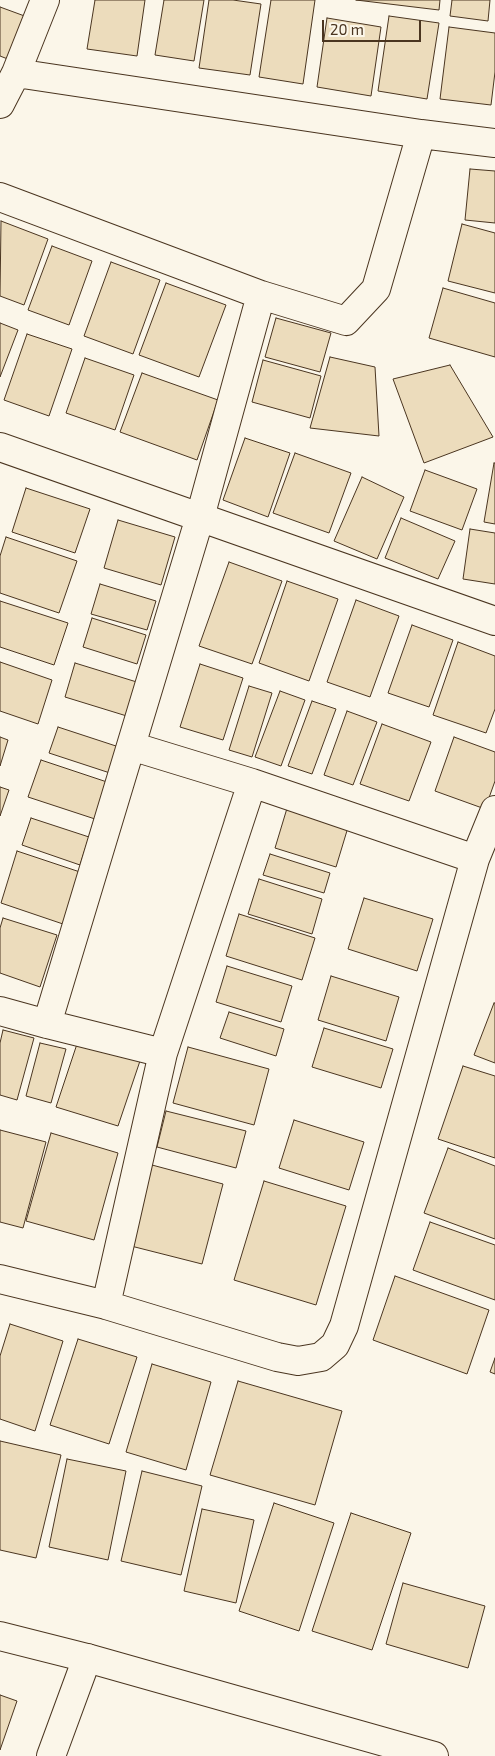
<!DOCTYPE html>
<html>
<head>
<meta charset="utf-8">
<style>
	body { margin:0 }
	#map { position:relative; width:495px; height:1756px; overflow:hidden; background:#fbf6e9; font-family:"Exo 2",sans-serif }
	canvas { display:block }
	.scale { position:absolute; left:322px; top:20px; width:99px; height:22px; box-sizing:border-box; border:2px solid #4a3520; border-top:0; padding-left:6px; font-size:15px; line-height:18px; white-space:nowrap; color:#4a3520; -webkit-text-stroke:4px #fbf6e9; paint-order:stroke }
</style>
</head>
<body>
<div id="map">
<canvas width="495" height="1756"></canvas>
<div class="scale">20 m</div>
</div>
<script>
const ctx = document.querySelector('canvas').getContext('2d');
ctx.lineJoin = 'round';
function paint(path, color) { ctx.fillStyle = color; ctx.fill(path, 'evenodd'); }
const poly = rows => new Path2D(rows.map(r => 'M' + r).join(''));
function trace(path, color, width, dash) { ctx.strokeStyle = color; ctx.lineWidth = width; ctx.lineCap = dash ? 'butt' : 'round'; ctx.setLineDash(dash || []); ctx.stroke(path); }
const building = poly([
	[95,0,145,0,137,56,87,49,95,0],
	[164,0,204,0,194,61,155,55,164,0],
	[209,0,233,0,261,4,250,75,199,68,209,0],
	[271,0,315,0,303,84,259,77,271,0],
	[356,0,440,0,439,10,356,0],
	[452,0,490,0,488,21,450,16,452,0],
	[0,7,30,18,13,61,0,56,0,7],
	[389,16,439,23,427,99,378,91,389,16],
	[327,18,381,27,371,96,317,87,327,18],
	[449,27,495,33,495,72,491,105,440,99,449,27],
	[470,169,495,171,495,223,465,220,470,169],
	[1,221,48,239,24,305,0,296,1,221],
	[462,224,495,233,495,293,448,281,462,224],
	[52,246,92,261,69,325,28,310,52,246],
	[111,262,160,280,133,354,84,336,111,262],
	[166,283,226,305,199,377,139,355,166,283],
	[443,288,495,303,495,357,429,338,443,288],
	[276,318,331,333,320,372,265,357,276,318],
	[0,323,18,330,0,377,0,323],
	[27,334,72,349,49,416,4,400,27,334],
	[330,357,375,367,379,436,310,428,330,357],
	[85,358,134,375,115,430,66,413,85,358],
	[263,360,321,376,310,418,252,402,263,360],
	[450,365,493,437,424,463,393,379,450,365],
	[142,373,218,400,197,460,120,432,142,373],
	[245,438,290,453,268,517,223,500,245,438],
	[295,453,351,473,329,533,273,513,295,453],
	[494,463,495,463,495,524,484,522,494,463],
	[425,470,477,489,462,530,410,511,425,470],
	[362,477,404,497,377,559,334,541,362,477],
	[26,488,90,509,75,553,12,532,26,488],
	[401,518,455,541,438,579,385,558,401,518],
	[118,520,175,537,161,585,104,568,118,520],
	[470,529,495,533,495,584,463,579,470,529],
	[6,537,77,561,59,613,0,593,0,556,6,537],
	[229,562,282,581,252,664,199,646,229,562],
	[287,581,338,599,309,681,259,663,287,581],
	[100,584,156,601,147,630,91,614,100,584],
	[356,600,399,616,370,697,327,682,356,600],
	[0,601,68,623,54,665,0,647,0,601],
	[92,618,146,635,137,664,83,647,92,618],
	[412,625,453,640,429,707,388,693,412,625],
	[458,642,495,656,495,709,486,733,433,715,458,642],
	[0,662,52,680,38,724,0,711,0,662],
	[75,663,140,683,130,717,65,697,75,663],
	[200,664,243,678,223,740,180,727,200,664],
	[249,686,272,693,252,757,229,750,249,686],
	[280,691,305,700,281,766,255,757,280,691],
	[312,701,336,709,312,774,288,766,312,701],
	[347,711,377,722,353,785,324,775,347,711],
	[382,724,431,742,409,801,360,784,382,724],
	[58,727,119,747,110,773,49,753,58,727],
	[0,737,8,740,0,766,0,737],
	[454,737,495,752,495,781,485,809,435,791,454,737],
	[41,760,107,782,95,819,28,797,41,760],
	[0,787,9,790,0,816,0,787],
	[288,805,349,824,336,867,275,848,288,805],
	[31,818,89,837,80,865,22,845,31,818],
	[17,851,80,872,63,924,1,903,17,851],
	[270,854,330,873,324,893,263,875,270,854],
	[259,879,322,899,312,934,248,914,259,879],
	[364,898,433,919,417,971,348,949,364,898],
	[239,914,315,938,302,980,226,956,239,914],
	[3,918,57,935,40,987,0,973,0,928,3,918],
	[227,966,292,986,281,1022,216,1002,227,966],
	[331,976,399,997,386,1041,318,1020,331,976],
	[494,1003,495,1003,495,1063,474,1055,494,1003],
	[229,1012,284,1029,276,1056,220,1038,229,1012],
	[324,1028,393,1049,381,1088,312,1067,324,1028],
	[3,1030,34,1038,17,1100,0,1095,0,1043,3,1030],
	[80,1035,142,1055,118,1126,56,1107,80,1035],
	[40,1043,66,1049,51,1103,26,1096,40,1043],
	[188,1047,269,1069,254,1125,173,1103,188,1047],
	[463,1066,495,1076,495,1158,438,1139,463,1066],
	[166,1111,246,1131,236,1168,157,1147,166,1111],
	[294,1120,364,1142,349,1190,279,1168,294,1120],
	[0,1130,46,1142,23,1228,0,1222,0,1130],
	[51,1133,118,1153,94,1240,26,1221,51,1133],
	[448,1148,495,1166,495,1239,424,1213,448,1148],
	[152,1165,223,1184,202,1264,131,1246,152,1165],
	[264,1181,346,1206,316,1305,234,1280,264,1181],
	[430,1222,495,1245,495,1300,413,1270,430,1222],
	[395,1276,489,1310,467,1374,373,1340,395,1276],
	[10,1324,63,1341,35,1431,0,1419,0,1356,10,1324],
	[78,1339,137,1357,109,1444,50,1425,78,1339],
	[495,1358,495,1374,490,1372,495,1358],
	[152,1364,211,1382,186,1470,126,1452,152,1364],
	[238,1381,342,1411,315,1505,210,1475,238,1381],
	[0,1441,61,1455,36,1558,0,1550,0,1441],
	[67,1459,126,1471,108,1560,49,1547,67,1459],
	[142,1471,202,1486,181,1575,121,1561,142,1471],
	[274,1503,334,1523,299,1631,239,1611,274,1503],
	[202,1509,254,1520,236,1603,184,1591,202,1509],
	[351,1513,411,1533,372,1650,312,1631,351,1513],
	[403,1583,485,1606,468,1668,386,1644,403,1583],
	[0,1695,17,1701,0,1750,0,1695]
]);
paint(building, '#ecdcbc');
trace(building, '#4a3520', 1);
const minor = poly([
	[16,73,421,134,495,143],
	[0,104,16,73,45,0],
	[0,197,261,295,346,321,376,289,421,134],
	[0,447,495,621],
	[131,746,252,783,475,859],
	[0,1011,47,1024,163,1053],
	[47,1024,200,517,261,295],
	[0,1279,106,1305,277,1357,298,1361,321,1357,335,1345,344,1326,475,859,495,810],
	[106,1305,163,1053,252,783],
	[51,1756,87,1658]
]);
const tertiary = poly([
	[0,1636,87,1658,434,1756]
]);
trace(minor, '#4a3520', 30);
trace(tertiary, '#4a3520', 30);
trace(minor, '#fbf6e9', 28);
trace(tertiary, '#fbf6e9', 28);
</script>
</body>
</html>
